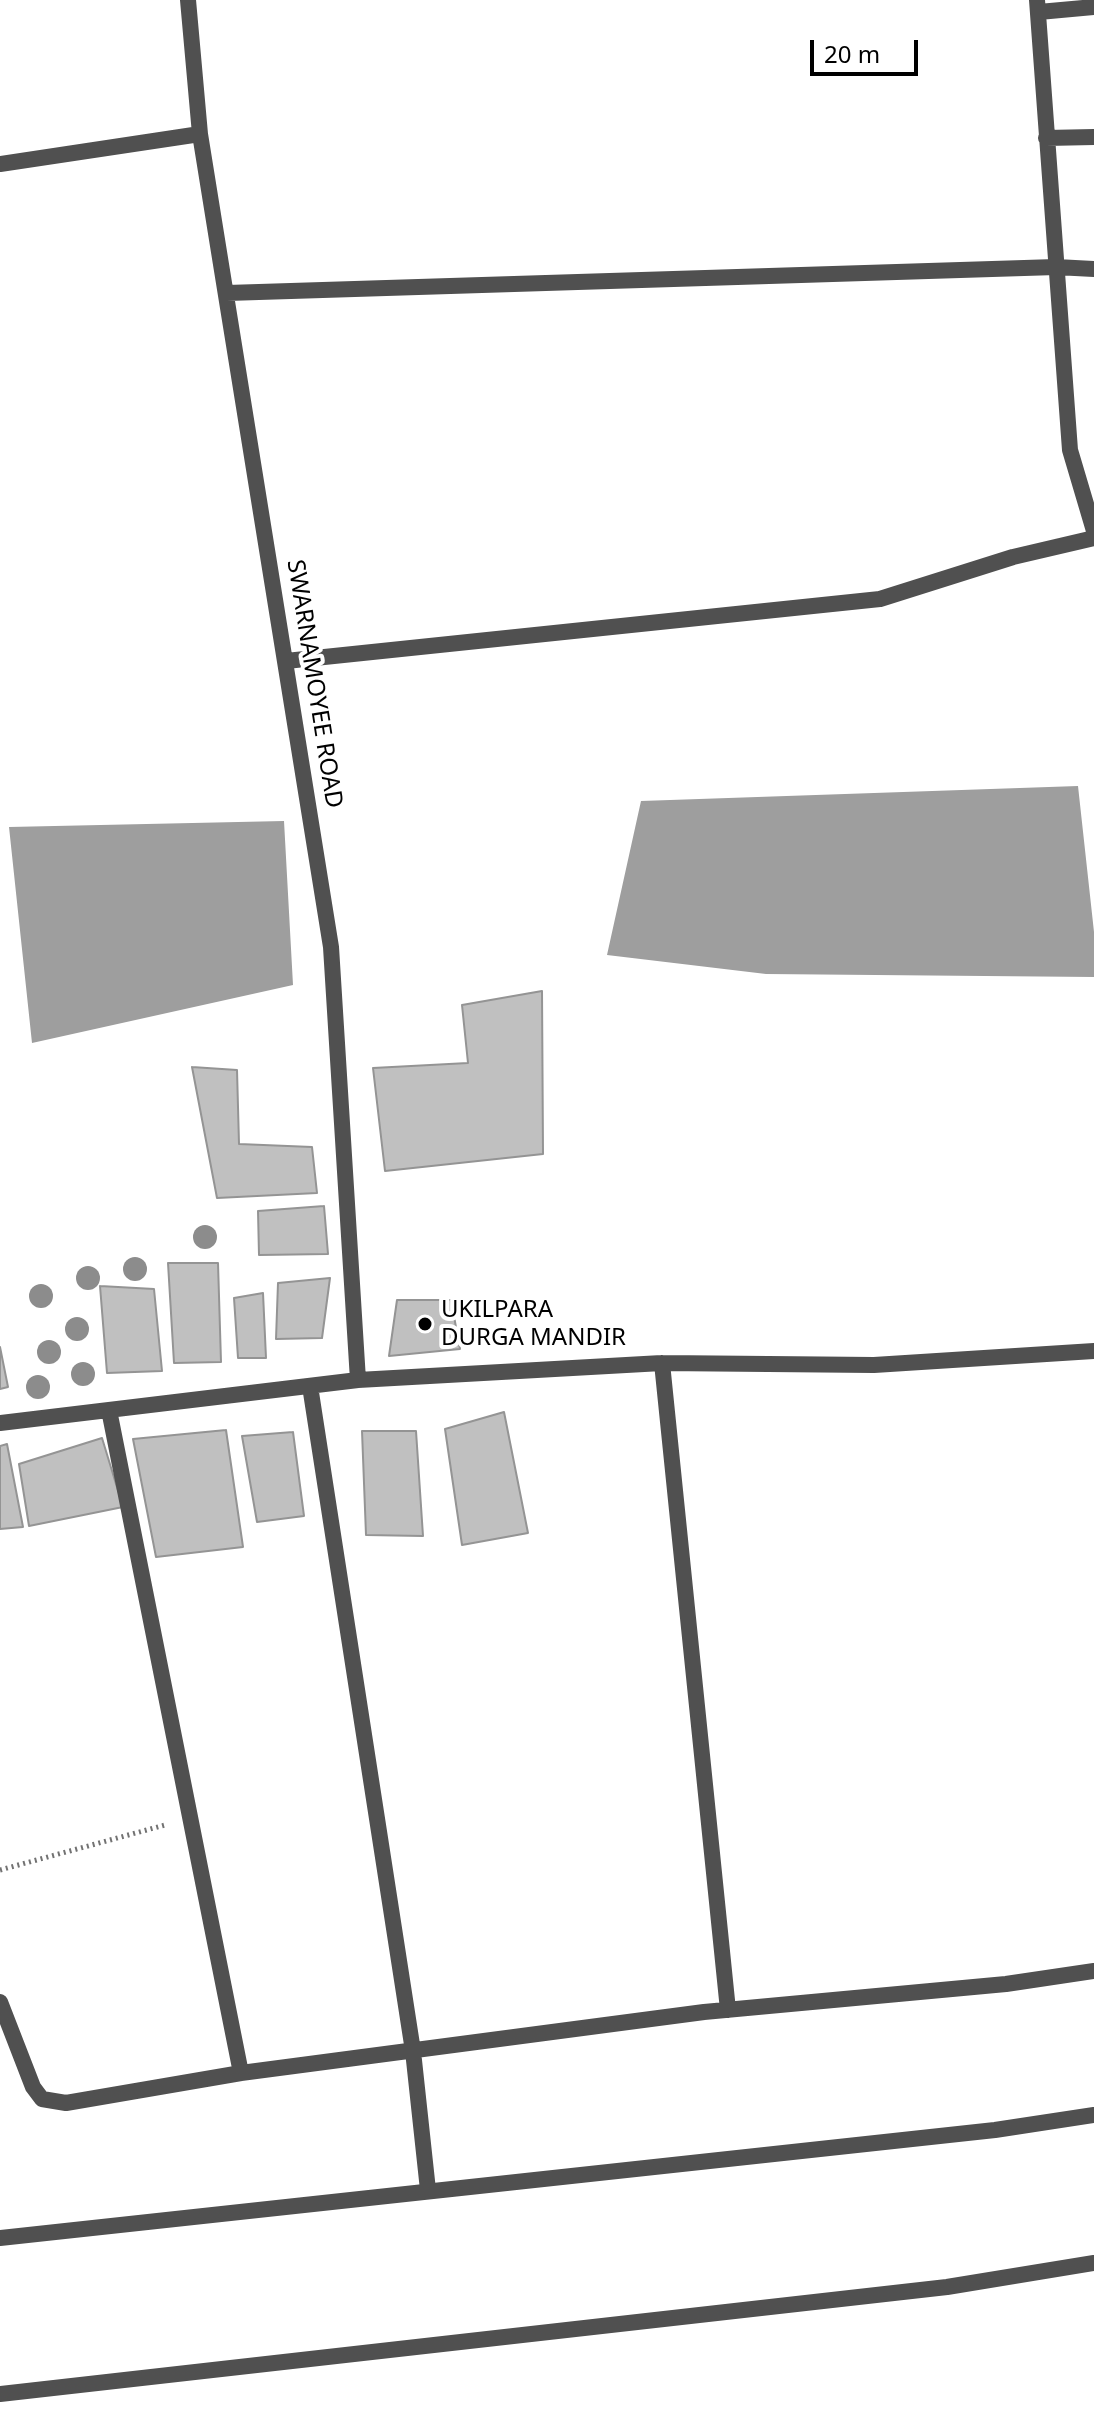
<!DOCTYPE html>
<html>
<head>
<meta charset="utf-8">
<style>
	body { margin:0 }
	#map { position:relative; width:1094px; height:2433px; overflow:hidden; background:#fff; font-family:"Noto Sans",sans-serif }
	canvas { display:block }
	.scale { position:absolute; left:810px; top:40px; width:108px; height:36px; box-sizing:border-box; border:4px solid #000; border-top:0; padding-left:10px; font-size:24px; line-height:28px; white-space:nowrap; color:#000; -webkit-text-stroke:6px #fff; paint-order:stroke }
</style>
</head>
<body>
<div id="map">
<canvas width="1094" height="2433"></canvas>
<div class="scale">20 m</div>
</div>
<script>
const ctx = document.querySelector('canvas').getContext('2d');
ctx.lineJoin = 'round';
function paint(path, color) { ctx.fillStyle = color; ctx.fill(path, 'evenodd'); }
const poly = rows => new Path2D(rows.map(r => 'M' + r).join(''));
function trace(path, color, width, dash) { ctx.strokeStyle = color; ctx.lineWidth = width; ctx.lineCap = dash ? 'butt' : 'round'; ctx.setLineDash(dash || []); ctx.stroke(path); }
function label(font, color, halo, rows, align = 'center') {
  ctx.font = font + ' "Noto Sans",sans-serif'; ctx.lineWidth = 8; ctx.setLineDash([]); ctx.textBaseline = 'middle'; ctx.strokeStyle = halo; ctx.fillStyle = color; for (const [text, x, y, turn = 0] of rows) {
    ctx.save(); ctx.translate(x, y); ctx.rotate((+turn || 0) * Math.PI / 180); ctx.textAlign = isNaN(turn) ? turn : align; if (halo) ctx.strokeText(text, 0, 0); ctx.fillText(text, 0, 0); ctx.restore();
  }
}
paint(poly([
	[1078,786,1094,932,1094,977,766,974,607,955,641,801],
	[284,821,293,985,32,1043,9,827]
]), '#9e9e9e');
const building = poly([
	[542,991,543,1154,385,1171,373,1068,468,1063,462,1005,542,991],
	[192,1067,237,1070,239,1144,312,1147,317,1193,217,1198,192,1067],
	[324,1206,328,1254,259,1255,258,1211,324,1206],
	[168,1263,218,1263,221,1362,174,1363,168,1263],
	[330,1278,322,1338,276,1339,278,1283,330,1278],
	[100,1286,154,1289,162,1371,107,1373,100,1286],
	[263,1293,266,1358,238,1358,234,1298,263,1293],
	[397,1300,451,1300,460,1349,389,1356,397,1300],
	[0,1347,8,1387,0,1389,0,1347],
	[504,1412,528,1533,462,1545,445,1429,504,1412],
	[226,1430,243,1547,156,1557,133,1439,226,1430],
	[362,1431,416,1431,423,1536,366,1535,362,1431],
	[293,1432,304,1516,257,1522,242,1436,293,1432],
	[102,1438,123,1507,29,1526,19,1464,102,1438],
	[7,1444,23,1527,0,1529,0,1446,7,1444]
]);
paint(building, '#c0c0c0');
trace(building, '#949494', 2);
trace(poly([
	[0,1870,165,1825]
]), '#727272', 5, [2, 4]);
trace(poly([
	[188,0,200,134,331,947,358,1380],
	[1037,0,1070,450,1094,531],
	[1039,12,1094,7],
	[1046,138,1094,137],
	[0,164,200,134],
	[227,293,1056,267,1094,269],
	[286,661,880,599,1013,557,1094,538],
	[662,1363,728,2010],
	[310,1386,413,2051,428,2190],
	[109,1410,241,2073],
	[0,1423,358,1380,662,1363,874,1365,1094,1351],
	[0,2002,33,2087,42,2099,66,2103,241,2073,704,2012,1006,1984,1094,1971],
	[0,2238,995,2130,1094,2115],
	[0,2394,947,2287,1094,2263]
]), '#505050', 16);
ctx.fillStyle = '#8c8c8c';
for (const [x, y] of [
	[205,1237],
	[135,1269],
	[88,1278],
	[41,1296],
	[77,1329],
	[49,1352],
	[83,1374],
	[38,1387]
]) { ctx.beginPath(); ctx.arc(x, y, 12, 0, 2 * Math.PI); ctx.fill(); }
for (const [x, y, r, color] of [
	[425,1324,8,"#000"]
]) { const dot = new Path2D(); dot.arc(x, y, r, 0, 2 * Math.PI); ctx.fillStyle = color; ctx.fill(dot); trace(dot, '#fff', 3); }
label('24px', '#000', '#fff', [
	["SWARNAMOYEE ROAD",314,684,81]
]);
label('24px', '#000', '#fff', [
	["UKILPARA",441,1310],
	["DURGA MANDIR",441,1338]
], 'left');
</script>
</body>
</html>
